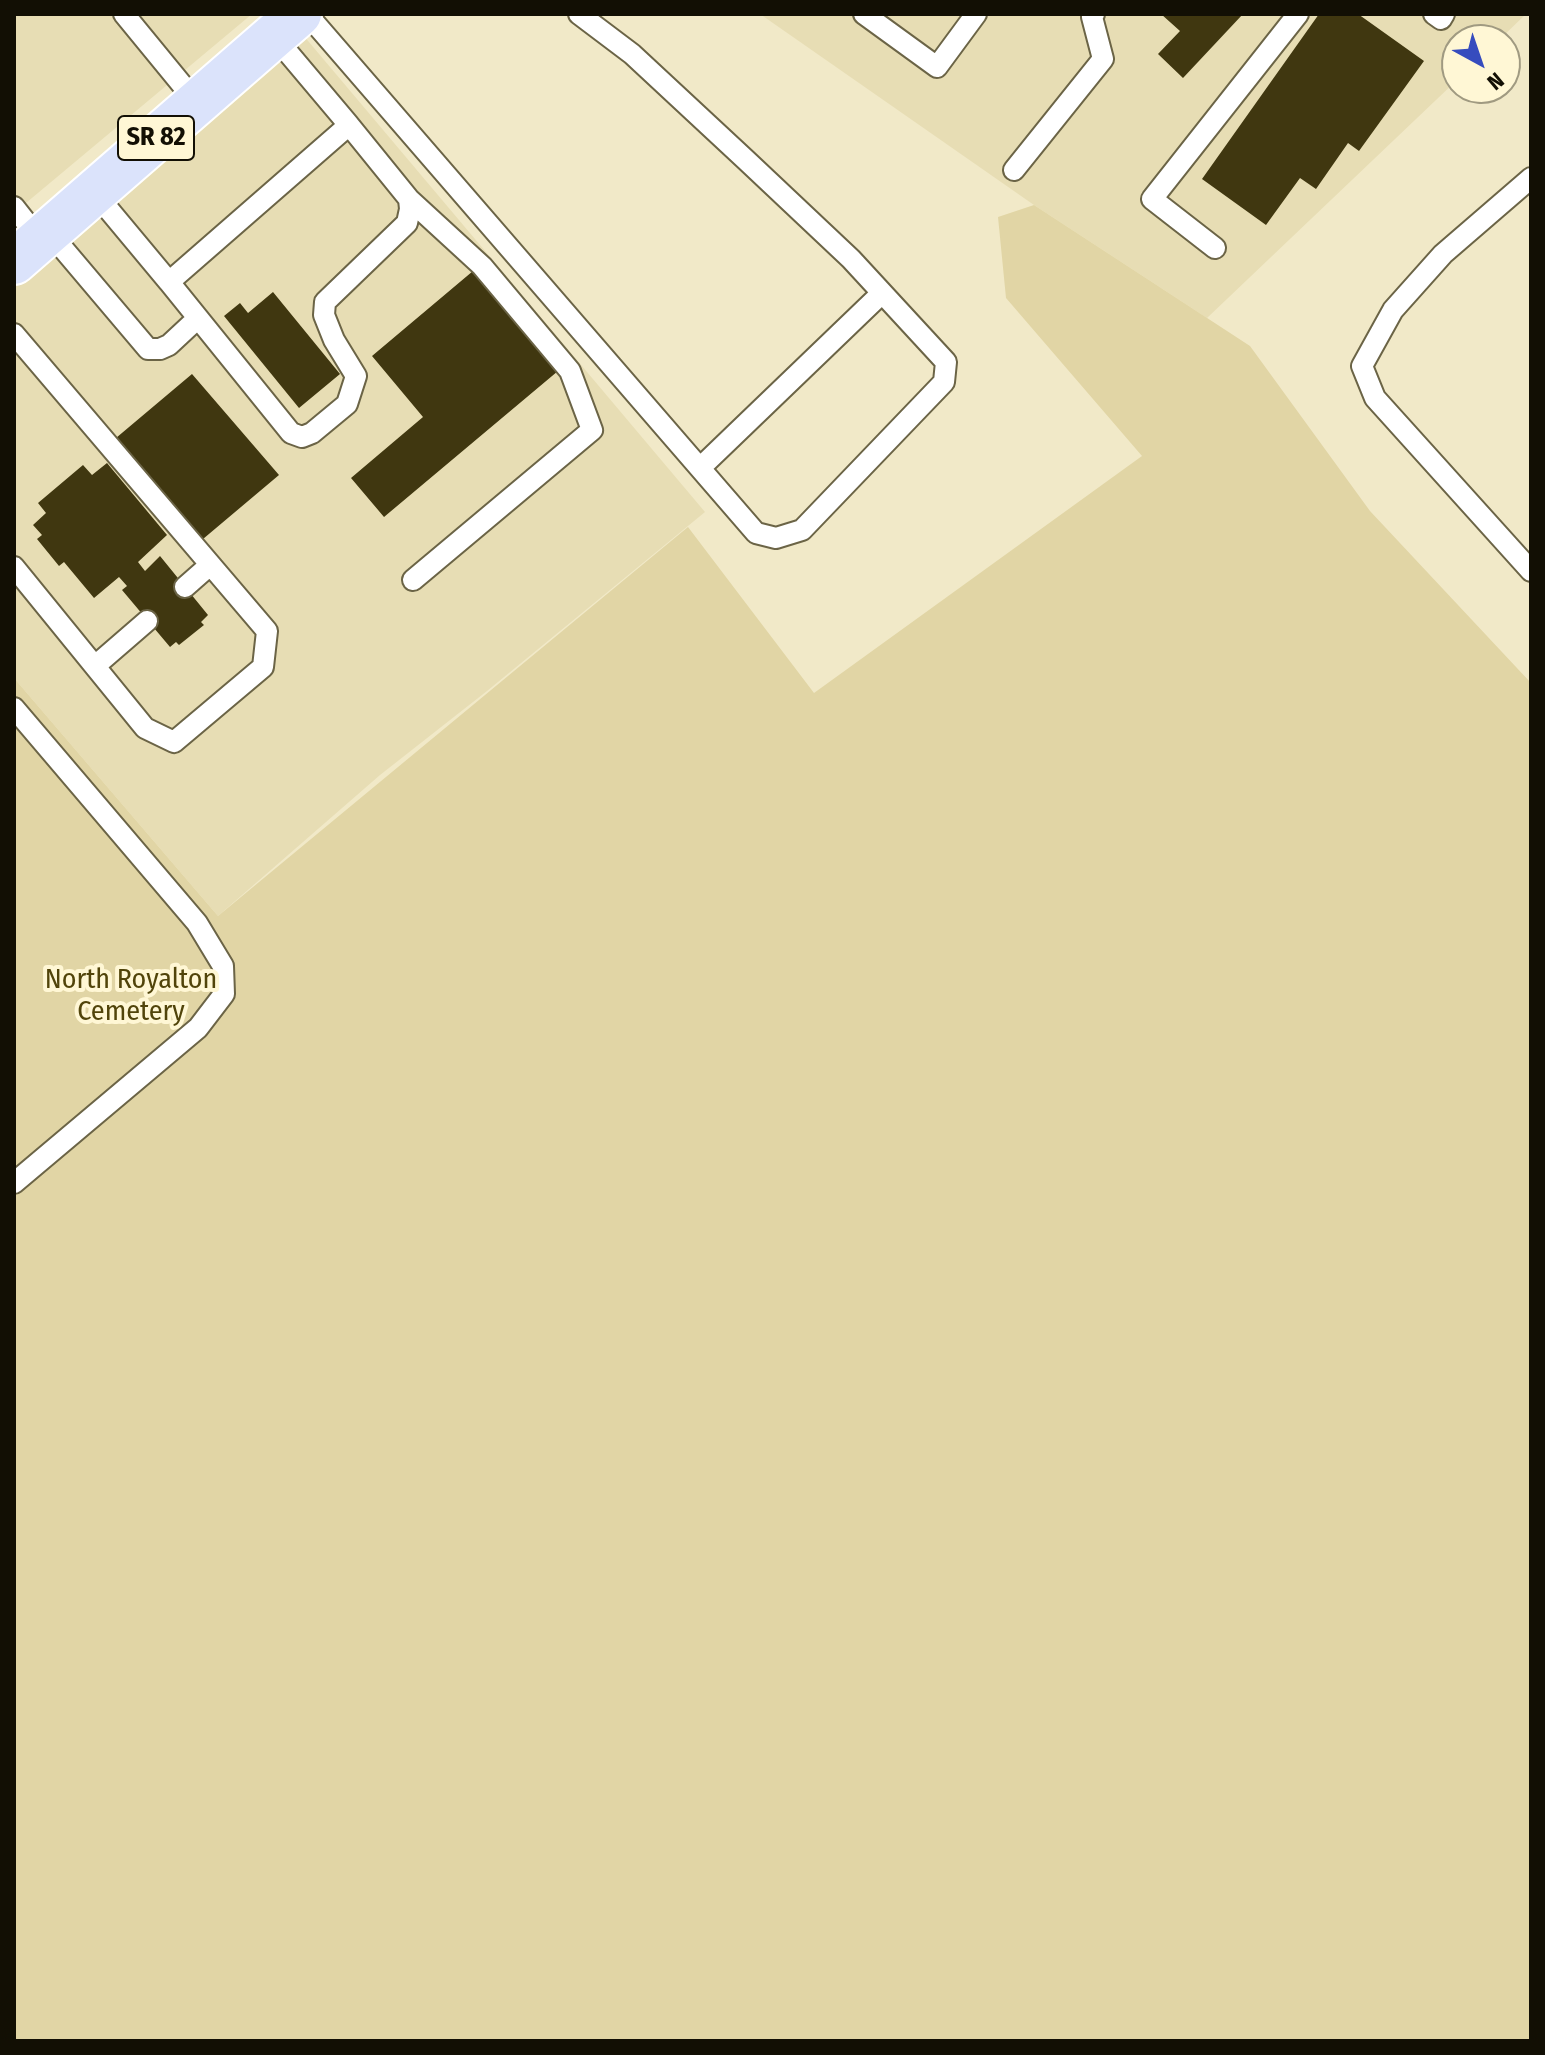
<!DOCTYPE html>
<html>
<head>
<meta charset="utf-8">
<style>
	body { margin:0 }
	#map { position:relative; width:1545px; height:2055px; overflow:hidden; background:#f1e9c8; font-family:"Fira Sans Condensed",sans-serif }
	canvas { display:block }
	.frame { position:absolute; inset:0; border:16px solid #120f04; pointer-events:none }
	.north { position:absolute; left:1441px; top:24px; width:80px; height:80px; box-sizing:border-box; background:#fff7d5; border:2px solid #a09a81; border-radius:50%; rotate:140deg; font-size:22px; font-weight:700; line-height:32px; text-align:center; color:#120f04 }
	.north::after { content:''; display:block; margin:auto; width:28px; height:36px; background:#364cbe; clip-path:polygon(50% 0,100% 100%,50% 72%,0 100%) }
</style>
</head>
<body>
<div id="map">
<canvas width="1545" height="2055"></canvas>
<div class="frame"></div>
<div class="north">N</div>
</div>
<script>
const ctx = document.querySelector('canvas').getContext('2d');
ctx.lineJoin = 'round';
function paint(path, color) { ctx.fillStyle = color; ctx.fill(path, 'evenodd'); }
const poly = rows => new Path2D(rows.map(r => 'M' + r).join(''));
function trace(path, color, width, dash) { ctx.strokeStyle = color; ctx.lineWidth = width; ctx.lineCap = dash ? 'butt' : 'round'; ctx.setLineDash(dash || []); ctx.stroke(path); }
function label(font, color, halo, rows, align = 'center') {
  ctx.font = font + ' "Fira Sans Condensed",sans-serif'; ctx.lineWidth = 8; ctx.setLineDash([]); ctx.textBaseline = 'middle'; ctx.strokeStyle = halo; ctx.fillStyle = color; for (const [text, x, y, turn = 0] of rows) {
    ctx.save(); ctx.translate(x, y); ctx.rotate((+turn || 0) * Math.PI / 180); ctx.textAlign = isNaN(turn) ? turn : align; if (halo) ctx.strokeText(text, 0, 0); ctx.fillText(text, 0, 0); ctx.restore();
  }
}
paint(poly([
	[14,14,252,14,14,213],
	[760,14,1526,14,1499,40,1457,40,1457,80,1207,318,1034,205],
	[298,29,705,512,487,691,380,775,218,916,14,678,14,279]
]), '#e7ddb4');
paint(poly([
	[1034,205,1250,346,1370,511,1531,683,1531,2041,14,2041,14,678,218,916,688,527,814,693,1142,456,1006,298,998,217]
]), '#e1d5a5');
paint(poly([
	[1161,14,1243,14,1183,78,1158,54,1180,31],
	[1319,14,1358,14,1424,61,1359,151,1348,143,1316,189,1300,178,1266,225,1202,179],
	[473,271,558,371,384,517,351,478,423,417,372,356],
	[273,292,340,374,299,408,224,316,240,303,248,313],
	[192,374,279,475,203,539,116,438],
	[107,463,167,535,138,562,145,571,160,556,208,615,201,622,204,625,179,645,176,642,170,647,122,590,127,586,119,577,94,598,64,562,59,566,37,539,42,535,33,525,46,513,38,503,83,465,92,475]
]), '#403710');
const lane = poly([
	[124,14,197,103],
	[307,14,756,533,776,538,802,530,944,382,946,362,851,259,746,160,632,54,579,14],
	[864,14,937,67,976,14],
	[1434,14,1441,19,1444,14],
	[1014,170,1103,59,1092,17,1094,14],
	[1531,178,1443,254,1393,310,1362,366,1375,398,1531,571],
	[94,192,169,282,349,125,274,36],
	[409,199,482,266,570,371,592,430,413,580],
	[14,207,40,240],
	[49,232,148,349,160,349,169,345,198,318],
	[1215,248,1152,199,1298,14],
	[169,282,291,433,302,437,312,433,347,404,356,376,334,340,324,315,325,302,407,223,410,209,409,199,349,125],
	[14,334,267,631,263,667,174,742,145,728,14,567],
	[700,468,882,293],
	[185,587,210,565],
	[95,666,147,621],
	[14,708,197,923,223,966,224,994,198,1028,14,1183]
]);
const primary = poly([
	[14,262,299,14]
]);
trace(lane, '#6b6446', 24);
trace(primary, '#fff', 48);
trace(lane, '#fff', 20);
trace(primary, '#dbe3fb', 44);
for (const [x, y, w] of [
	[156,138,76]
]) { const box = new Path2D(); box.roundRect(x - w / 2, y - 22, w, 44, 6); ctx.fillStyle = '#fff7d5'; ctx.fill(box); trace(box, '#120f04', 2); }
label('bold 26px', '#120f04', null, [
	["SR 82",156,138]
]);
label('28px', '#51440a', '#fff7d5', [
	["North Royalton",131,980],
	["Cemetery",131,1012]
]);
</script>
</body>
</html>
